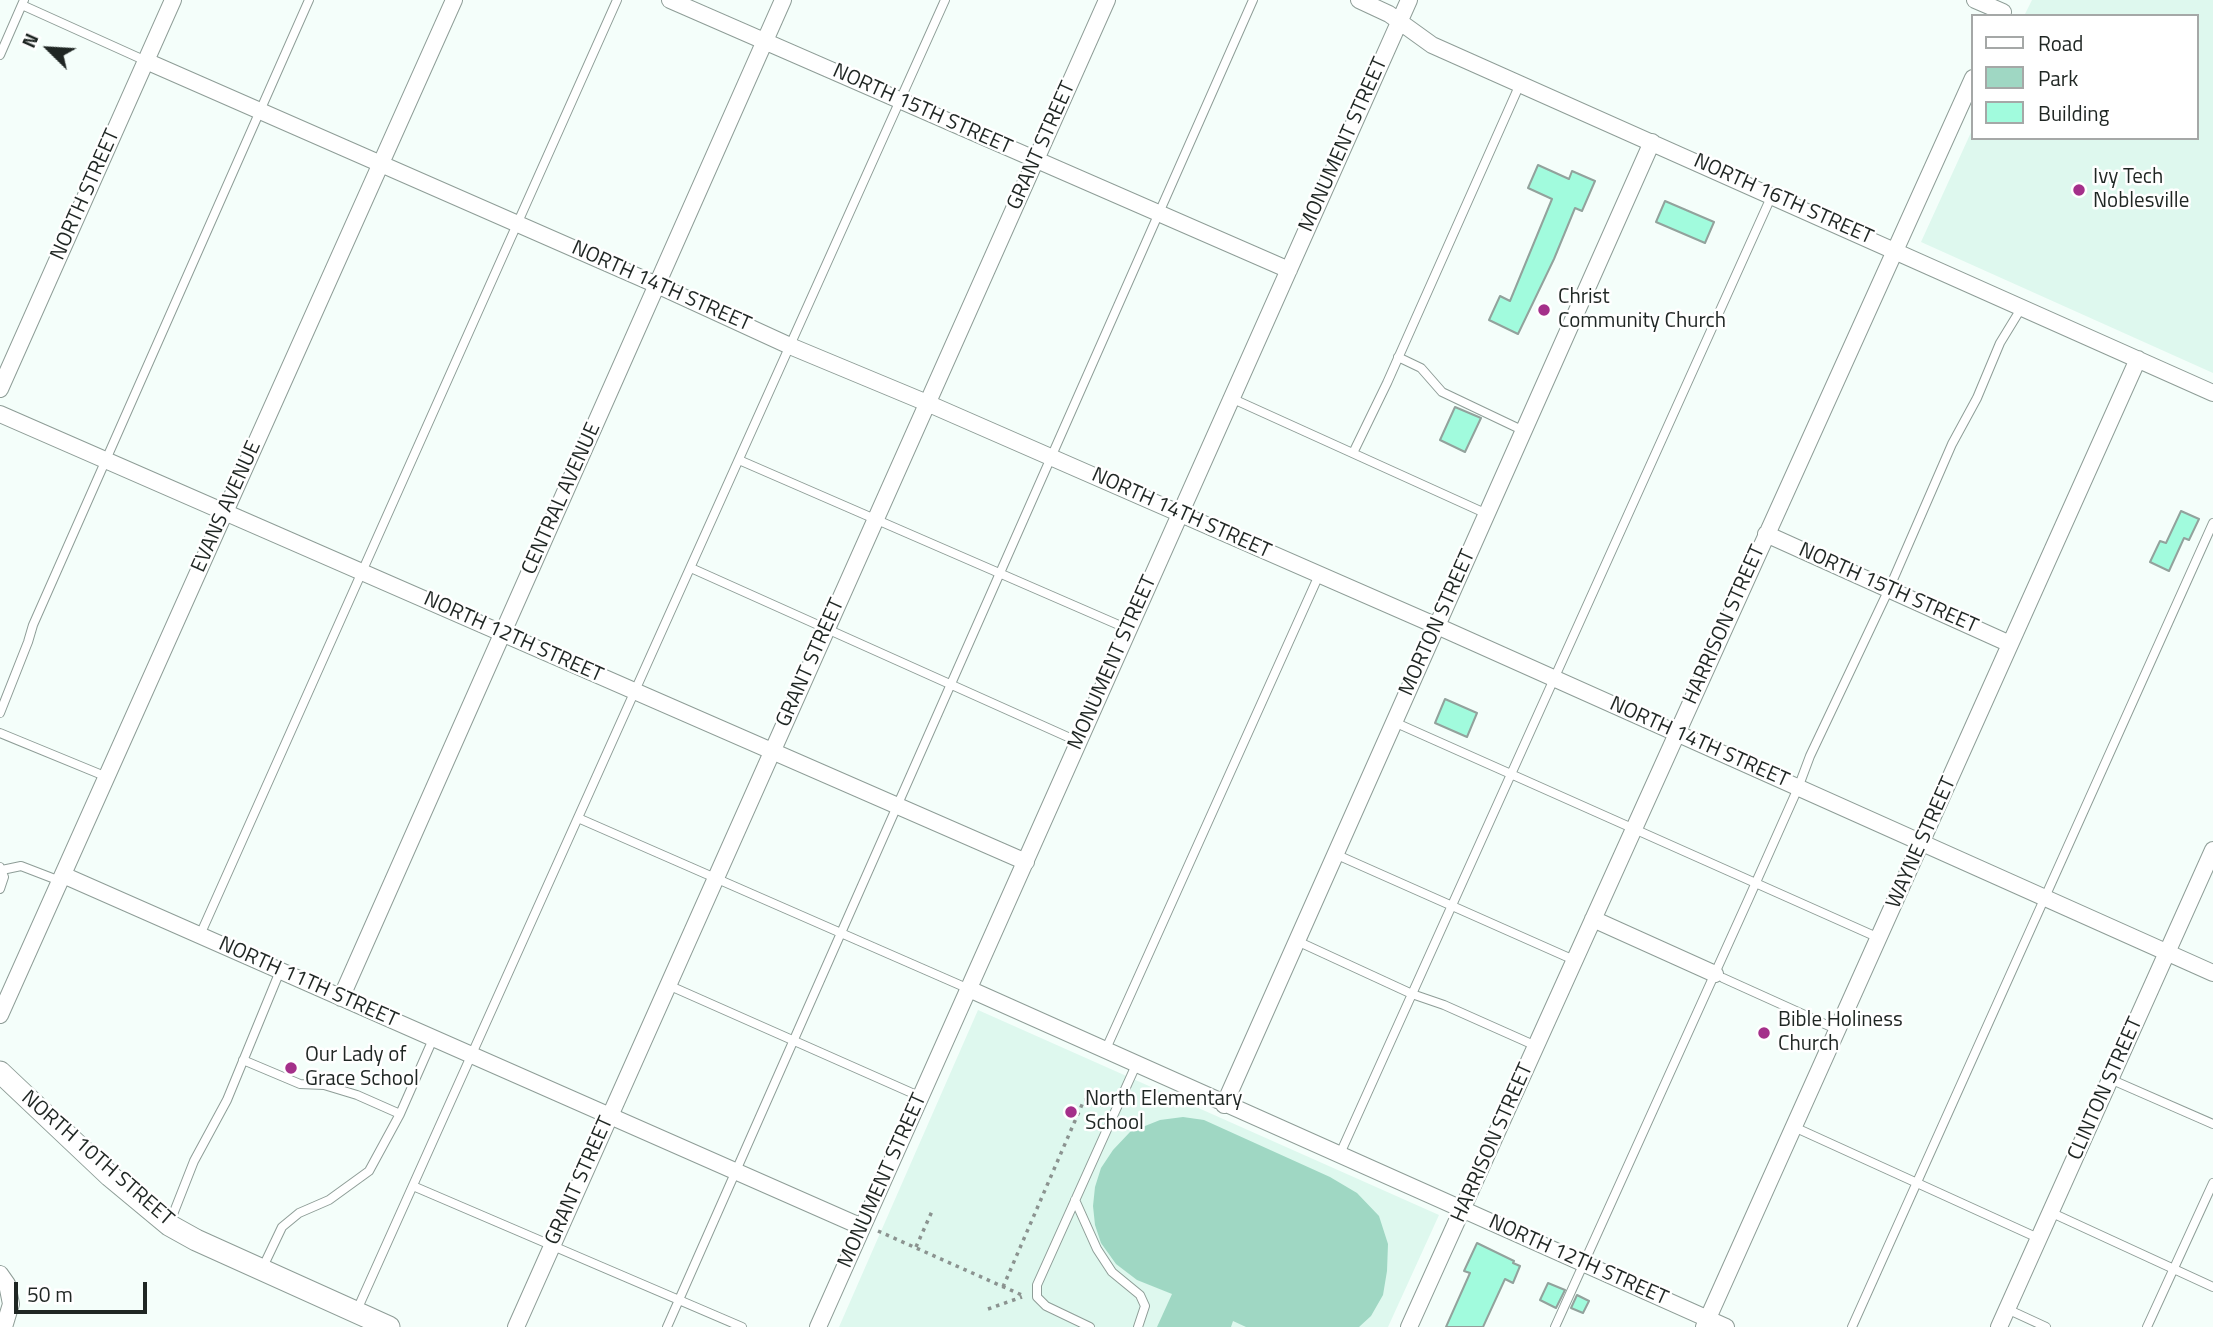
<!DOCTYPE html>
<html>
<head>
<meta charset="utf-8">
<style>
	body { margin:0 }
	#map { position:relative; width:2213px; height:1327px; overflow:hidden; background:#f4fefa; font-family:"Titillium Web",sans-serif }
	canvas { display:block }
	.legend { position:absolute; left:1971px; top:14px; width:228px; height:126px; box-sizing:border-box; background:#fff; border:2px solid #a5a8a7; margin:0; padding:9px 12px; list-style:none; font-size:21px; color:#1f2623 }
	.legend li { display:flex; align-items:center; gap:14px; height:35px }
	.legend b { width:35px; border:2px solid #a5a8a7 }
	.north { position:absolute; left:14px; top:14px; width:70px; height:70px; -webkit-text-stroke:5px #fff; paint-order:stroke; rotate:294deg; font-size:19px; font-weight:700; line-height:28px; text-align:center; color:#1f2623 }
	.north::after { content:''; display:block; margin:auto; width:24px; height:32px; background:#1f2623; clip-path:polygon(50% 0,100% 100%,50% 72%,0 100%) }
	.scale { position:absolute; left:14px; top:1282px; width:133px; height:32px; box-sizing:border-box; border:4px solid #1f2623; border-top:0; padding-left:9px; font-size:21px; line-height:24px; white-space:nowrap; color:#1f2623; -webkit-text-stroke:5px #fff; paint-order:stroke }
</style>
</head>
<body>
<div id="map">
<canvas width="2213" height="1327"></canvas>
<ul class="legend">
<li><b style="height:9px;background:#fff"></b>Road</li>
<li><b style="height:19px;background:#9fd7c3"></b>Park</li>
<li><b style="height:19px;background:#a1fbdd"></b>Building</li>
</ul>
<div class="north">N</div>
<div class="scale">50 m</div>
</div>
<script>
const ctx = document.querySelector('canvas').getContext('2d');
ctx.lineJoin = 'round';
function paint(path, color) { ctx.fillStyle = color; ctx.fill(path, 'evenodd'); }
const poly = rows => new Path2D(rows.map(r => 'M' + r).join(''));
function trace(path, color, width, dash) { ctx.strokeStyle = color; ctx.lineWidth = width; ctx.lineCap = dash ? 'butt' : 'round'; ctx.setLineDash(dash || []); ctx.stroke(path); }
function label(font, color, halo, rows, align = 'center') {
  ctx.font = font + ' "Titillium Web",sans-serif'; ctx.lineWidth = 5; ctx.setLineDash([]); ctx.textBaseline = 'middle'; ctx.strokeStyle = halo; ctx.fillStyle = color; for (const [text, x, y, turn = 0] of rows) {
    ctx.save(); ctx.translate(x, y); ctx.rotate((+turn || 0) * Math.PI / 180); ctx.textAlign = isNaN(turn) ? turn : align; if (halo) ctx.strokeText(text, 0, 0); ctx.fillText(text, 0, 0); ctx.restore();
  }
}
paint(poly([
	[2032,0,2213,0,2213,373,1921,242,1973,128,1973,138,2197,138,2197,16,2024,16],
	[978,1010,1439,1215,1388,1327,839,1327]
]), '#def8ee');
paint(poly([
	[1183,1117,1204,1120,1330,1177,1357,1193,1379,1216,1388,1244,1387,1271,1383,1295,1371,1316,1359,1327,1246,1327,1233,1321,1231,1327,1157,1327,1172,1294,1137,1280,1116,1264,1101,1243,1095,1225,1093,1206,1095,1187,1101,1168,1113,1150,1130,1132,1160,1120]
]), '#9fd7c3');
const building = poly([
	[1538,165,1569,179,1572,171,1595,181,1582,211,1575,208,1554,259,1518,334,1489,320,1500,296,1510,301,1552,199,1528,188,1538,165],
	[1665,201,1714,222,1705,243,1656,222,1665,201],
	[1455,407,1481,418,1465,452,1440,440,1455,407],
	[2181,511,2199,519,2189,540,2184,538,2169,571,2150,562,2160,541,2166,543,2181,511],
	[1445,699,1477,713,1467,737,1435,723,1445,699],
	[1477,1243,1514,1261,1513,1263,1520,1266,1513,1283,1505,1279,1483,1327,1446,1327,1470,1273,1464,1271,1477,1243],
	[1548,1283,1565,1290,1556,1308,1540,1300,1548,1283],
	[1577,1295,1589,1301,1583,1313,1571,1308,1577,1295]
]);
paint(building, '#a1fbdd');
trace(building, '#92a29c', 2);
const service = poly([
	[22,5,146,61],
	[0,55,24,0],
	[1398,357,1421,368,1442,392,1524,431],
	[1231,398,1487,514],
	[1353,453,1387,383,1520,84],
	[739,460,1128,629],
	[691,568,1079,742],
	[0,713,28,642,33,625,309,0],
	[1394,722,1879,938],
	[0,733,107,777],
	[578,818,969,989],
	[1335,854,1574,960],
	[0,867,4,877,0,889],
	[2,870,21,866,60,881],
	[200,935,617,0],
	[1297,941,1412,994,1444,1005,1536,1046],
	[1723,978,1838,1030],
	[668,985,921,1097],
	[1105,1051,1319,575],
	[243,1060,300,1084,324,1085,357,1095,400,1114],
	[2110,1079,2213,1124],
	[1794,1127,2038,1238],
	[1339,1156,1772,195],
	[413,1186,742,1327],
	[1075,1200,1097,1249,1112,1272,1140,1295,1145,1306,1138,1327],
	[2050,1212,2213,1287],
	[170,1222,194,1161,227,1100,280,971],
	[262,1269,282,1227,299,1213,329,1200,369,1171,400,1114,433,1039],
	[2007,1309,2046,1327],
	[357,1310,945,0],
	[667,1327,1253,0],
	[1090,1327,1046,1306,1037,1297,1037,1285,1136,1065],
	[1555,1327,1749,898,1798,788,1810,756,1889,589,1952,444,1977,398,2000,343,2022,307],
	[1852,1327,2213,523],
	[2147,1327,2213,1183]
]);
const minor = poly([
	[670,0,1289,270],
	[1359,0,1389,14,1432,45,2213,393],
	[1975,0,2003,12],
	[146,61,657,285,790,346,927,403,1437,626,2213,973],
	[0,389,173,0],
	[0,414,1026,862],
	[1766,534,2010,644],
	[63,875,862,1227],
	[1593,919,1715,974],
	[969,989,1726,1327],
	[341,998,783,0],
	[0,1015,454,0],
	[1224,1105,1652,142],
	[0,1274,7,1284,11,1304,4,1327],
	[516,1327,1107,0],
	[818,1327,1409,0],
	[1409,1327,1973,78],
	[1704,1327,2138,359],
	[1999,1327,2213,850]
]);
const secondary = poly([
	[0,1072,110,1176,169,1225,196,1240,389,1327]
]);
trace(service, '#8e9d97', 10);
trace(minor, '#8e9d97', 18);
trace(secondary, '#8e9d97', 23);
trace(poly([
	[878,1231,1024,1296],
	[916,1247,933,1209],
	[1003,1287,1084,1100,1089,1099,1106,1107],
	[988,1309,1022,1297]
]), '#8b9390', 3.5, [3.5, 5]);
trace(service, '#fff', 8);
trace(minor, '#fff', 16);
trace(secondary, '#fff', 21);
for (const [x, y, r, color] of [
	[2079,190,7,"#a4308a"],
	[1544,310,7,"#a4308a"],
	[1764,1033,7,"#a4308a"],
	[291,1068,7,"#a4308a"],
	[1071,1112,7,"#a4308a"]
]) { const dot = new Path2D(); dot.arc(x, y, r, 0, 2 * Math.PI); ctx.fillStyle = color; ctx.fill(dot); trace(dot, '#fff', 2.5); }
label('21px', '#1f2623', '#fff', [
	["NORTH 15TH STREET",922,110,24],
	["MONUMENT STREET",1344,145,-66],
	["GRANT STREET",1042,146,-66],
	["NORTH STREET",86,195,-66],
	["NORTH 16TH STREET",1783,200,24],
	["NORTH 14TH STREET",661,287,24],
	["CENTRAL AVENUE",562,499,-66],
	["EVANS AVENUE",227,507,-66],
	["NORTH 14TH STREET",1181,514,24],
	["NORTH 15TH STREET",1888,589,24],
	["MORTON STREET",1438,623,-66],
	["HARRISON STREET",1725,625,-66],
	["NORTH 12TH STREET",513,638,24],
	["GRANT STREET",811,663,-66],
	["MONUMENT STREET",1113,663,-66],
	["NORTH 14TH STREET",1699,743,24],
	["WAYNE STREET",1922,843,-66],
	["NORTH 11TH STREET",308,983,24],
	["CLINTON STREET",2106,1089,-66],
	["HARRISON STREET",1493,1143,-66],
	["NORTH 10TH STREET",97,1159,41],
	["GRANT STREET",580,1181,-66],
	["MONUMENT STREET",883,1181,-66],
	["NORTH 12TH STREET",1578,1261,24]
]);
label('21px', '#1f2623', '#fff', [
	["Ivy Tech",2093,178],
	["Noblesville",2093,202],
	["Christ",1558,298],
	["Community Church",1558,322],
	["Bible Holiness",1778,1021],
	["Church",1778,1045],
	["Our Lady of",305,1056],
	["Grace School",305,1080],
	["North Elementary",1085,1100],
	["School",1085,1124]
], 'left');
</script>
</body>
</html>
